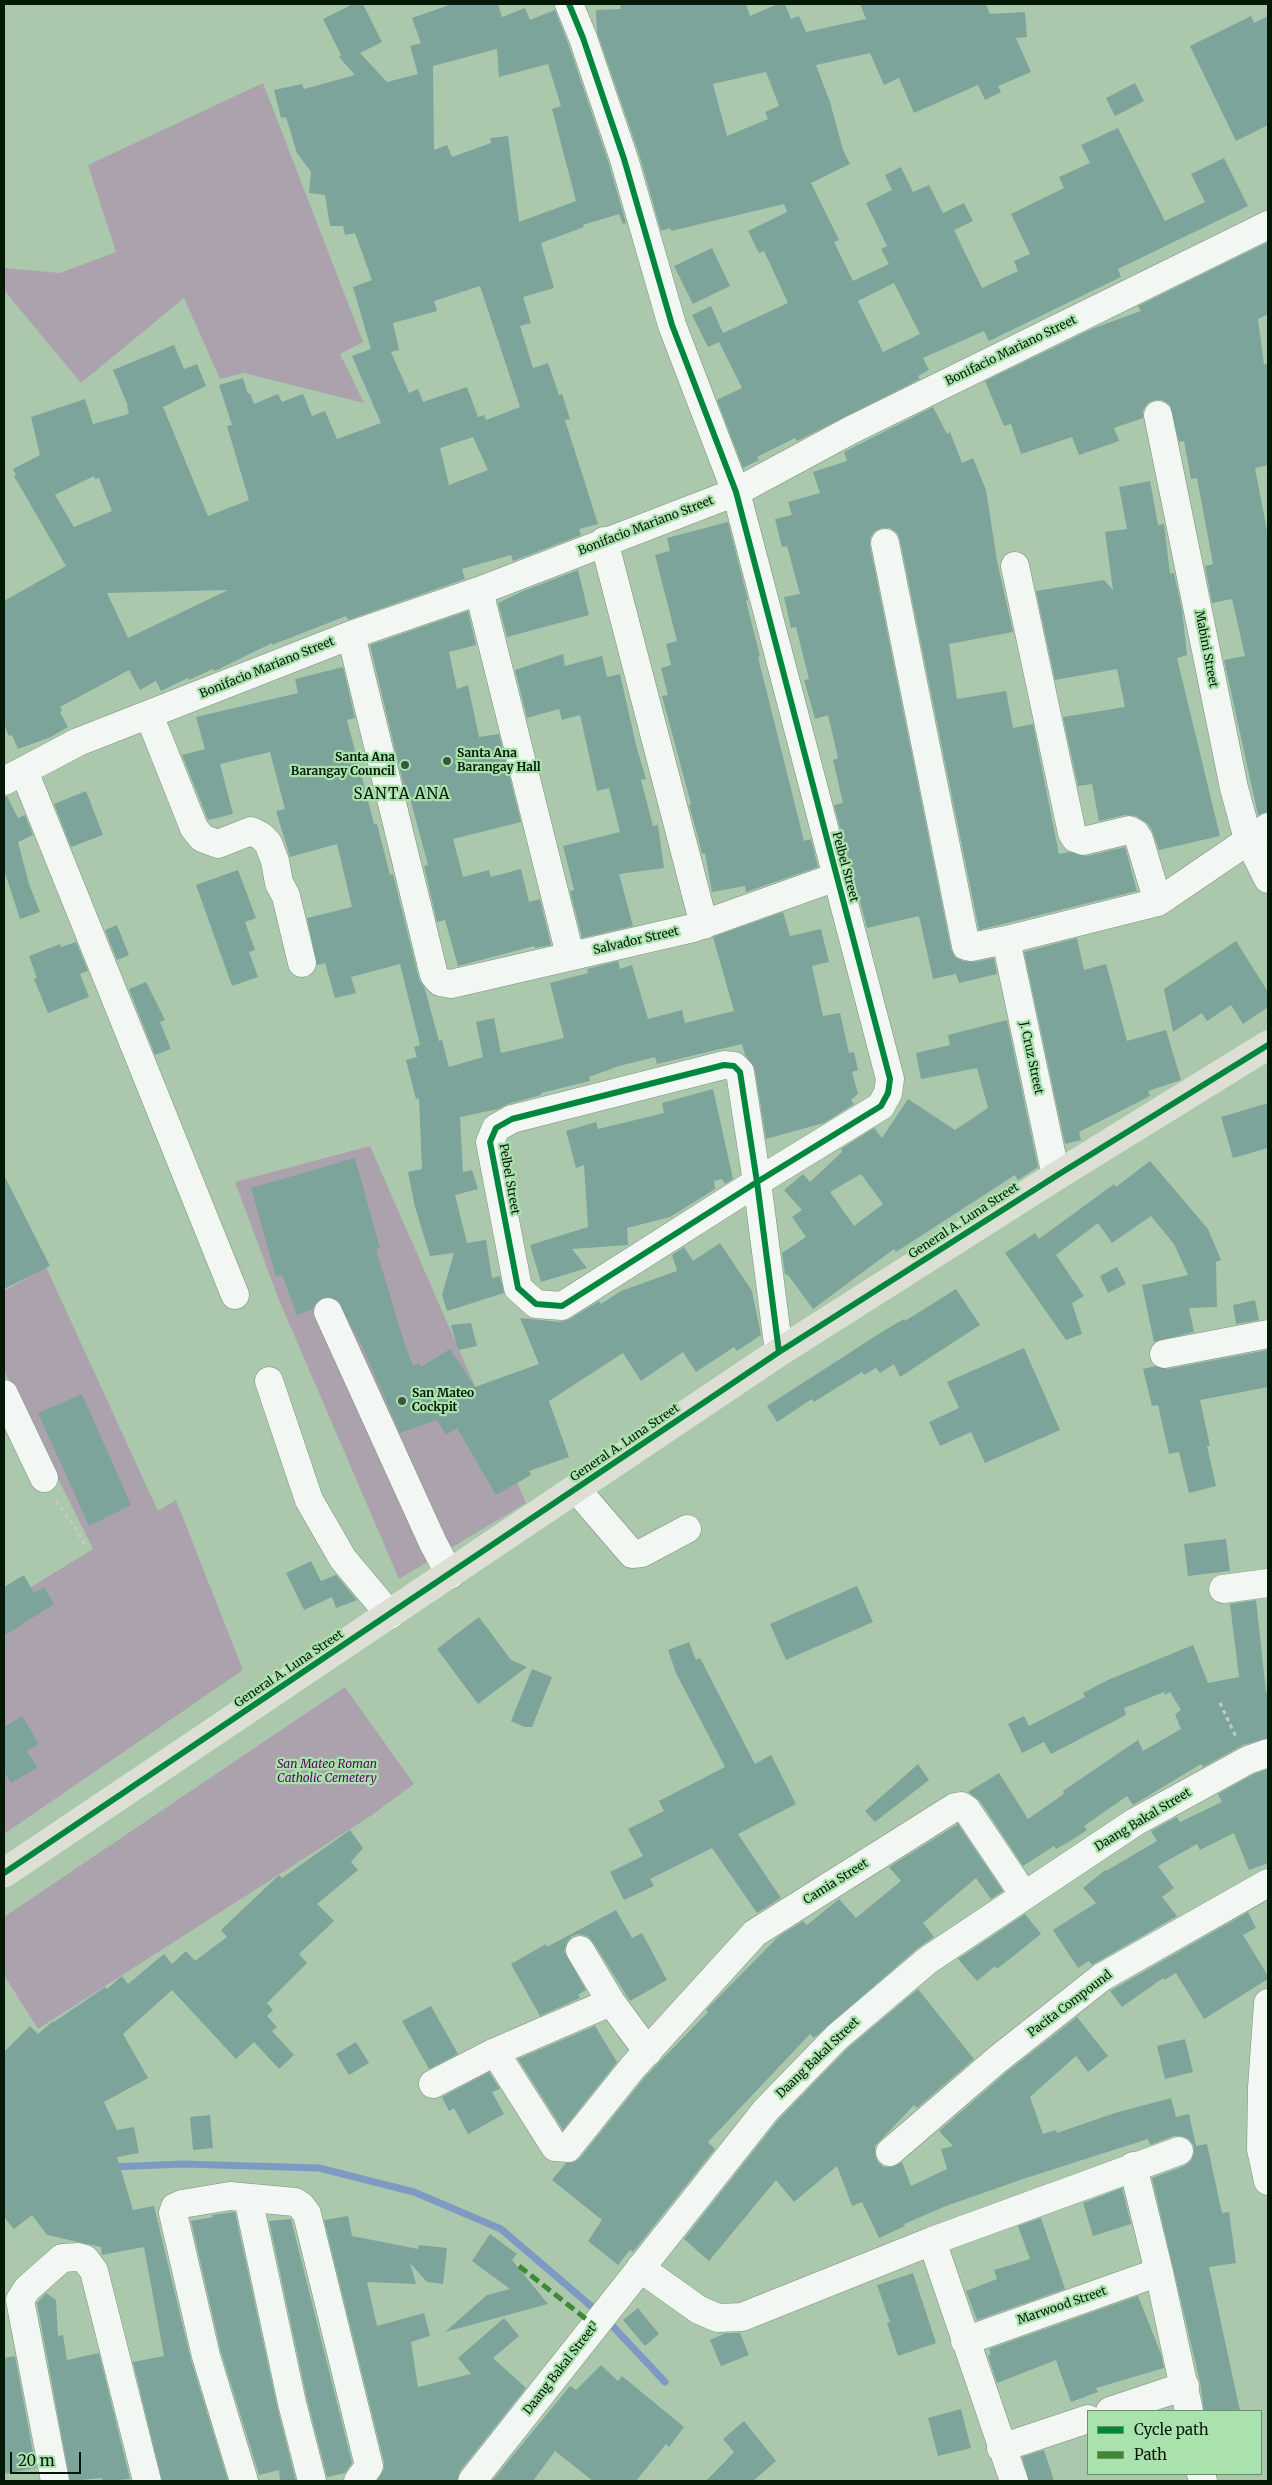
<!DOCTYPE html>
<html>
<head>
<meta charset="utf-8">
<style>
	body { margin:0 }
	#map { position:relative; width:1272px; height:2485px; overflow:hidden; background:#abc8ac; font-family:Merriweather,serif }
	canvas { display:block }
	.frame { position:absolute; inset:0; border:5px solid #041906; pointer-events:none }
	.legend { position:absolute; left:1087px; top:2410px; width:175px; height:65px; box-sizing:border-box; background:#aae2ad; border:1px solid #68926a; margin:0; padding:6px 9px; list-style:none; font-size:15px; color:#041906 }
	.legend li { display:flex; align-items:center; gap:10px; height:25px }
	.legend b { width:25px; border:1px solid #68926a }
	.scale { position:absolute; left:10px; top:2452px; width:71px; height:22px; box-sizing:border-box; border:2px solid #041906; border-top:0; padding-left:6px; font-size:15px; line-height:18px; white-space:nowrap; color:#041906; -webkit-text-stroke:4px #aae2ad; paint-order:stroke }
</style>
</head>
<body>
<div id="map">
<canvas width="1272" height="2485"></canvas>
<div class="frame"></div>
<ul class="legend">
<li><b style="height:6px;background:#00873e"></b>Cycle path</li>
<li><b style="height:6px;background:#3f8934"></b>Path</li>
</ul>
<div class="scale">20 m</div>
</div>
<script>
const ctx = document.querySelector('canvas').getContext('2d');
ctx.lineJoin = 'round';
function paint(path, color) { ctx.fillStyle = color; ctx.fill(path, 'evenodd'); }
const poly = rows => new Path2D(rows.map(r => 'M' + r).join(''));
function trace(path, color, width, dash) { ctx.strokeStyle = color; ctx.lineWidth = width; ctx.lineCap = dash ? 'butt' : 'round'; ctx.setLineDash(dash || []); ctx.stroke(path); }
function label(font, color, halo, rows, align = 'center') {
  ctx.font = font + ' Merriweather,serif'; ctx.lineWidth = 4.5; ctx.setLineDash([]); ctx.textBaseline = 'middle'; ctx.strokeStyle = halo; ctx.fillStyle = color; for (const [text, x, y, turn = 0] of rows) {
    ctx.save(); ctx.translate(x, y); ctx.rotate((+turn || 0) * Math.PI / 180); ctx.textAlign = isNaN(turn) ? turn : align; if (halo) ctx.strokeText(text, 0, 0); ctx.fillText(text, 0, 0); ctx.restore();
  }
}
paint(poly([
	[263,83,363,342,340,354,364,403,244,373,220,379,184,298,81,383,4,290,4,268,60,273,116,252,88,165],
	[370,1146,526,1503,399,1579,279,1300,235,1182],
	[46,1267,158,1511,176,1500,243,1670,4,1834,4,1597,7,1602,93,1549,4,1370,4,1291],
	[345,1687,414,1784,372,1815,38,2029,4,1975,4,1917]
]), '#aca2ad');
trace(poly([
	[112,2167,183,2164,319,2168,414,2192,501,2229,598,2312],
	[606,2319,665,2382]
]), '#7e9ac2', 7);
paint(poly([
	[353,4,363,4,382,42,360,53,387,82,418,74,410,46,421,43,412,18,452,4,498,4,502,17,525,8,530,20,555,10,568,43,609,164,626,223,623,224,619,214,583,225,584,227,541,243,554,288,523,297,531,323,520,326,533,368,548,363,559,395,562,394,570,419,565,420,598,524,579,529,581,535,513,561,511,555,462,569,465,579,348,620,346,616,272,645,272,643,215,671,213,669,189,680,188,678,161,691,156,681,140,690,129,670,60,707,62,710,60,712,68,727,51,737,18,749,12,735,9,736,4,724,4,601,66,566,14,476,16,475,13,469,40,455,31,417,85,399,93,424,129,414,127,407,128,406,113,370,174,345,184,369,197,364,206,386,163,407,208,516,249,500,227,426,232,425,219,385,243,378,248,394,250,393,254,404,278,394,282,402,303,394,312,416,325,411,337,439,381,423,352,356,371,349,353,287,372,280,355,233,345,235,343,226,330,226,325,195,309,193,311,172,297,153,286,117,281,118,274,90,302,84,304,89,355,75,339,57,341,55,323,19],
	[497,49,499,77,548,64,561,106,552,109,576,201,519,222,508,136,490,138,491,143,452,157,447,145,434,150,433,66],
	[480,286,520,407,486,420,484,415,478,417,467,387,423,402,418,389,409,393,391,352,399,350,393,323,437,311,434,301],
	[473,437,488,470,449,485,440,448],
	[94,476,95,479,99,478,112,511,74,527,55,495],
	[228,590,128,638,107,593],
	[620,4,746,4,750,16,778,4,785,4,791,19,799,16,806,32,866,19,860,4,986,4,990,14,1025,12,1027,37,1016,38,1031,72,998,86,1001,92,985,100,978,85,914,113,899,78,884,85,870,53,816,65,830,102,843,150,850,164,811,183,839,240,834,242,853,281,889,264,881,249,887,246,866,203,892,190,885,175,901,167,913,192,929,185,943,213,964,203,973,221,954,230,982,288,1018,271,1014,261,1030,254,1011,214,1064,188,1059,177,1090,163,1081,145,1118,128,1165,221,1205,202,1191,174,1224,158,1248,206,1118,269,1121,277,989,341,984,331,923,358,929,370,918,376,920,379,797,441,795,438,757,457,759,460,743,468,717,400,742,388,719,342,708,347,692,315,711,306,723,333,788,303,764,251,759,253,748,231,787,212,784,204,671,231,670,228,661,231,639,154,597,32,596,10,621,9],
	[766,72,779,106,765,112,768,119,727,136,713,84],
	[894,283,920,334,883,352,858,301],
	[1251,16,1254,23,1268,16,1268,125,1236,141,1190,46],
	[1135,83,1144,101,1115,116,1106,98],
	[1268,242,1268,314,1258,319,1264,365,1268,363,1268,465,1255,468,1268,536,1268,812,1258,815,1224,660,1245,656,1232,599,1212,603,1205,566,1213,564,1197,478,1191,479,1184,441,1179,442,1170,405,1162,400,1155,400,1148,403,1143,410,1143,418,1114,428,1119,441,1079,455,1072,437,1021,454,1011,424,1004,426,985,381,1094,328,1141,311,1138,306],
	[712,248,730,286,693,304,674,266],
	[933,407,947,434,950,432,962,463,973,458,986,490,997,561,1013,632,949,644,957,699,1006,691,1013,728,1033,724,1059,854,1069,852,1087,856,1125,847,1137,891,979,930,900,540,897,533,890,528,882,528,875,531,870,538,870,546,951,949,955,957,963,961,974,962,994,958,997,974,959,983,956,974,933,979,919,916,867,928,834,805,843,803,833,760,838,758,828,715,815,719,807,690,804,680,809,679,796,627,791,628,784,597,800,594,787,546,782,547,775,519,792,515,788,502,820,493,813,472,847,461,844,452],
	[1150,481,1158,525,1164,524,1170,574,1174,573,1182,610,1187,655,1177,658,1220,836,1159,850,1152,830,1148,824,1136,816,1125,815,1099,821,1092,784,1078,786,1063,717,1125,707,1117,669,1055,680,1036,591,1104,580,1113,590,1105,532,1127,529,1119,487],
	[728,522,748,600,746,601,760,656,758,657,804,841,811,839,818,867,746,892,745,886,712,892,705,853,702,854,696,830,689,805,691,804,662,696,668,695,661,668,671,665,666,644,677,641,655,555,670,551,667,538],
	[578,570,589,615,507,637,498,603,523,591],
	[468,611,476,645,449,652,457,689,468,685,479,737,499,734,521,822,453,839,463,877,489,870,491,877,521,869,529,902,540,899,551,945,535,948,534,946,458,966,445,920,437,922,424,866,428,865,407,787,404,787,370,645],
	[563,654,565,666,602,656,607,677,620,674,636,745,646,779,641,780,653,826,658,825,664,868,619,874,633,926,582,938,570,891,574,890,563,846,620,832,609,788,597,791,580,715,562,720,559,709,527,718,515,670],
	[343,667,355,718,347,720,374,824,377,824,390,875,393,874,419,979,425,989,439,1041,442,1040,449,1067,483,1057,476,1022,494,1018,501,1053,564,1038,550,983,588,973,587,969,618,961,620,969,632,965,648,1019,682,1010,685,1023,734,1011,713,937,783,912,790,936,821,929,829,962,812,966,823,1016,840,1013,849,1053,854,1052,858,1070,852,1072,858,1094,851,1100,854,1104,824,1123,766,1139,755,1070,745,1055,742,1044,657,1064,655,1057,619,1066,589,1077,590,1081,541,1093,541,1095,508,1104,498,1109,460,1117,463,1172,472,1170,478,1189,455,1195,467,1243,486,1240,492,1278,500,1276,504,1293,447,1311,442,1295,454,1253,430,1256,415,1207,408,1172,422,1169,419,1098,416,1099,406,1060,417,1057,414,1047,420,1045,400,964,351,977,356,993,335,998,325,963,317,965,307,918,352,907,337,844,290,857,276,811,285,809,270,752,220,764,233,814,208,820,182,755,205,749,196,717,298,693,295,679],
	[86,791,103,835,71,847,54,804],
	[7,796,18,818,25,815,33,835,18,842,29,884,40,912,20,919,4,870,4,797],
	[238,870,256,918,245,922,255,950,249,952,258,977,232,986,196,885],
	[117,925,129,955,117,960,105,930],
	[1077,938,1084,970,1106,964,1127,1041,1166,1030,1181,1080,1148,1091,1150,1096,1079,1132,1081,1140,1065,1144,1024,952],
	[1236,941,1268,992,1268,1007,1243,1024,1231,1005,1207,1021,1202,1013,1173,1032,1164,989],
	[76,942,88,971,80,974,89,997,48,1013,34,979,37,978,29,956,60,944,61,947],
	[146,982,165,1020,160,1022,171,1049,155,1055,129,989],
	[1007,1020,1038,1167,1018,1180,1015,1175,896,1252,894,1249,813,1309,788,1275,785,1274,782,1253,806,1237,792,1217,802,1210,784,1190,803,1174,810,1182,842,1152,841,1149,874,1128,882,1138,908,1099,955,1130,988,1108,977,1068,921,1079,916,1053,950,1045,948,1035],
	[861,1174,883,1204,854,1226,830,1192],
	[713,1089,733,1179,725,1184,722,1179,714,1181,715,1189,670,1217,627,1228,628,1245,572,1249,587,1268,541,1282,530,1245,588,1227,584,1165,576,1168,566,1131,596,1122,598,1129,664,1113,662,1103],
	[1268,1103,1268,1148,1233,1158,1221,1117],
	[355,1158,380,1248,376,1249,404,1342,413,1366,419,1363,421,1367,450,1349,475,1387,539,1364,520,1318,561,1322,570,1319,599,1301,601,1304,621,1291,677,1271,672,1255,684,1247,693,1261,720,1243,752,1291,761,1335,737,1351,734,1347,696,1372,683,1352,641,1381,623,1353,549,1401,569,1457,529,1471,531,1475,496,1495,457,1428,446,1435,437,1420,400,1433,363,1348,337,1300,330,1297,322,1298,316,1303,313,1309,297,1315,282,1275,276,1277,251,1188],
	[1150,1161,1208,1229,1221,1260,1216,1262,1217,1307,1189,1308,1194,1332,1154,1342,1142,1285,1188,1275,1174,1244,1151,1216,1112,1243,1098,1223,1056,1255,1084,1296,1072,1303,1082,1334,1066,1340,1005,1253,1035,1233,1039,1239,1114,1184,1116,1187],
	[4,1175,50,1266,4,1289],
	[1117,1267,1126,1284,1108,1293,1100,1276],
	[956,1289,980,1325,900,1377,894,1364,880,1373,876,1368,864,1375,862,1372,814,1402,812,1399,777,1422,767,1406,885,1330,904,1319,905,1321],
	[1255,1300,1259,1320,1236,1324,1233,1305],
	[471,1323,477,1346,458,1350,451,1325],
	[1024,1348,1060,1430,985,1463,971,1432,940,1446,929,1422,959,1408,947,1382],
	[1268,1350,1268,1387,1200,1400,1210,1446,1207,1446,1216,1486,1189,1493,1179,1452,1169,1454,1158,1405,1152,1406,1143,1369,1155,1366,1167,1369],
	[82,1394,131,1505,89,1526,38,1413],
	[1226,1539,1230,1571,1188,1576,1184,1544],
	[311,1561,321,1581,336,1575,357,1600,336,1608,332,1597,304,1610,286,1573],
	[24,1575,34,1593,44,1587,54,1604,4,1636,4,1587],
	[857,1586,873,1622,786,1660,770,1624],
	[1256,1600,1266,1692,1268,1691,1268,1738,1243,1745,1203,1767,1201,1764,1133,1805,1127,1796,1084,1826,1087,1830,1072,1840,1056,1849,1054,1846,1023,1866,980,1801,968,1792,999,1773,1028,1819,1064,1794,1063,1791,1138,1740,1143,1751,1181,1729,1175,1714,1181,1710,1170,1692,1165,1695,1164,1692,1124,1708,1126,1715,1051,1754,1044,1742,1022,1753,1008,1724,1024,1716,1029,1726,1085,1697,1083,1693,1108,1680,1193,1645,1208,1683,1239,1677,1230,1604],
	[479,1617,511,1660,527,1667,478,1704,437,1649],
	[689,1642,696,1660,700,1658,755,1764,771,1755,796,1804,738,1834,781,1898,757,1913,712,1848,650,1879,654,1886,624,1900,610,1872,643,1856,628,1829,664,1811,659,1801,725,1767,676,1673,668,1650],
	[532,1669,552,1677,532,1727,525,1727,511,1721],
	[22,1716,39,1744,27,1751,37,1768,11,1783,4,1771,4,1727],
	[918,1764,929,1780,875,1822,865,1811],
	[1268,1769,1268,1863,1249,1870,1234,1833,1200,1850,1197,1844,1158,1866,1174,1888,1162,1897,1177,1916,1092,1965,1089,1961,1078,1968,1053,1930,1096,1903,1083,1888,1105,1870,1106,1871,1157,1841,1151,1831,1177,1817,1180,1822,1222,1802,1218,1794,1254,1774],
	[958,1824,1003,1891,991,1899,976,1878,923,1923,934,1937,918,1948,814,2038,810,2034,708,2142,715,2149,633,2252,630,2250,618,2265,588,2241,602,2220,552,2180,566,2163,574,2162,580,2158,645,2077,708,2012,706,2010,779,1936,803,1921,807,1925,839,1899,856,1918,901,1881,889,1867],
	[350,1830,363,1848,351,1862,358,1870,317,1904,334,1921,299,1954,307,1963,267,2003,273,2010,267,2016,277,2027,272,2031,294,2055,279,2069,254,2042,236,2059,172,1990,123,2034,148,2078,104,2102,117,2130,134,2127,139,2153,117,2157,133,2210,154,2206,191,2360,228,2481,162,2481,133,2362,164,2356,144,2247,102,2255,101,2247,47,2235,32,2215,14,2229,4,2217,4,2052,30,2026,38,2034,53,2021,54,2022,105,1987,107,1989,122,1976,128,1984,164,1954,172,1964,186,1951,195,1961,227,1937,221,1930,279,1875,282,1878],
	[616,1910,632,1938,642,1933,667,1980,630,2001,593,1942,587,1936,579,1934,572,1936,567,1942,564,1951,586,1990,578,1995,580,1998,540,2016,511,1964,546,1944,547,1947],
	[1248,1912,1256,1928,1243,1935,1268,1976,1268,1979,1204,2019,1176,1973,1164,1980,1163,1978,1122,2007,1110,1991],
	[1025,1914,1041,1934,997,1969,995,1966,977,1981,958,1959],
	[918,1989,974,2059,917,2108,914,2105,875,2146,875,2155,878,2162,884,2167,893,2167,902,2162,911,2186,947,2169,941,2149,953,2146,939,2131,1008,2071,1077,2017,1108,2056,1088,2072,1076,2056,1030,2097,1043,2134,1056,2130,1057,2133,1115,2113,1171,2098,1176,2117,1189,2114,1196,2146,1207,2144,1222,2213,1229,2212,1236,2263,1209,2267,1240,2411,1204,2411,1200,2382,1152,2178,1184,2166,1191,2161,1194,2153,1194,2146,1189,2139,1182,2136,1174,2136,1150,2145,1148,2139,1026,2178,946,2206,904,2224,905,2226,879,2238,862,2202,852,2206,837,2166,794,2202,776,2180,709,2261,684,2239,778,2120,848,2048],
	[431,2006,458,2054,429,2069,402,2021],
	[595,2026,617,2062,563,2130,518,2059],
	[1185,2039,1193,2072,1165,2079,1157,2046],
	[356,2042,369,2063,349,2075,336,2054],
	[489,2072,500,2089,492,2092,504,2114,468,2134,454,2108,449,2111,442,2097],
	[210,2115,213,2148,193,2150,190,2117],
	[1122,2188,1131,2224,1093,2236,1083,2203],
	[235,2212,277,2406,296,2481,280,2481,279,2470,259,2475,221,2352,191,2221,213,2217,212,2215],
	[348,2216,352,2236,418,2249,419,2245,447,2248,443,2284,427,2282,410,2263,416,2284,367,2282,377,2326,424,2313,430,2336,411,2342,418,2387,471,2374,458,2358,504,2318,519,2336,493,2358,526,2388,460,2471,457,2481,377,2481,384,2469,384,2462,324,2220],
	[1041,2218,1065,2289,977,2320,966,2291,997,2279,994,2270,1030,2259,1018,2226],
	[291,2219,352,2463,345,2473,327,2477,307,2399,269,2221],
	[490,2234,517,2254,512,2260,548,2304,445,2332,487,2295,510,2289,472,2261],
	[913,2273,936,2343,898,2356,887,2323,890,2322,877,2285],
	[46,2293,56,2300,58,2336,63,2335,67,2360,99,2353,130,2479,103,2481,102,2478,70,2481,37,2303],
	[1138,2296,1161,2354,1164,2368,1096,2388,1098,2392,1071,2402,1056,2360,997,2383,988,2356,991,2354,989,2349],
	[638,2308,659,2334,645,2346,623,2320],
	[726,2333,740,2333,749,2355,721,2366,710,2340],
	[15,2356,36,2468,4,2474,4,2358],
	[601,2365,618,2381,622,2376,684,2427,669,2447,666,2444,636,2481,593,2481,555,2451,533,2481,492,2481,570,2386,576,2390],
	[961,2409,971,2448,938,2456,928,2418],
	[744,2421,776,2461,753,2481,706,2481,734,2452,723,2439],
	[1044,2450,1054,2481,1029,2481,1022,2457]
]), '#7da49b');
const minor = poly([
	[569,4,583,38,624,159,672,325,736,492,890,1079,888,1093,881,1106,757,1182,562,1306,536,1304,518,1288,490,1142,496,1128,512,1119,724,1065,734,1066,740,1072,757,1182,779,1352],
	[1158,415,1234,788,1248,839,1268,879],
	[604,541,704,925],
	[885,543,966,946,971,947,1006,940,1158,902,1268,827],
	[1015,566,1072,833,1075,838,1083,841,1129,830,1135,833,1139,839,1158,902],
	[479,591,570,955],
	[351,635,434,975,440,982,451,984,693,928,836,877],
	[149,715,194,828,202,838,218,844,251,831,261,836,268,843,275,861,279,883,286,896,302,963],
	[24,771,235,1295],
	[4,781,78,742,351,635,479,591,736,492,851,430,1268,225],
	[1006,940,1056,1176],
	[328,1312,433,1543,450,1575],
	[1164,1354,1268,1334],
	[269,1381,309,1500,343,1559,390,1615],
	[4,1394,44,1478],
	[577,1490,632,1554,642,1553,687,1529],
	[1223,1589,1268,1583],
	[580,1950,611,2002,648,2052],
	[1268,2003,1262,2088,1261,2149,1268,2181],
	[495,2052,555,2147,568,2148,633,2067,755,1933,955,1807,961,1806,967,1810,1024,1895],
	[433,2084,495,2052,611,2002],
	[890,2152,998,2059,1102,1977,1268,1883],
	[1133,2166,1159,2272,1189,2411],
	[248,2198,292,2403,312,2481],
	[932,2241,1014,2481],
	[640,2268,699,2310,718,2318,742,2317,932,2241,1179,2151],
	[965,2341,1159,2272],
	[1110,2411,1185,2386],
	[1001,2448,1088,2419],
	[1201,2474,1203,2481],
	[55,2481,20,2300,27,2289,62,2258,78,2257,85,2259,94,2271,147,2481],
	[244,2481,206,2356,173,2213,175,2207,182,2204,230,2196,295,2202,301,2206,307,2214,369,2466,358,2481],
	[472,2481,766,2110,837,2037,928,1960,1135,1822,1248,1760,1268,1753]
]);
const major = poly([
	[4,1873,779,1352,1056,1176,1268,1045]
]);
trace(minor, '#7a907a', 29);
trace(major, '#d9e6da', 29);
trace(poly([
	[56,1501,74,1526,85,1546],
	[1220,1703,1236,1737]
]), '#c3cbc3', 3, [4, 4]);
trace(minor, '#f2f7f3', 28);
trace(major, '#dddfd4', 28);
trace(poly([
	[519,2266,595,2326]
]), '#3f8934', 5, [10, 5]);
trace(poly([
	[569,4,583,38,624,159,672,325,736,492,890,1079,888,1093,881,1106,757,1182,562,1306,536,1304,518,1288,490,1142,496,1128,512,1119,724,1065,734,1066,740,1072,757,1182,779,1352],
	[4,1873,779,1352,1056,1176,1268,1045]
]), '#00873e', 6);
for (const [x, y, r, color] of [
	[447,761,5,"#3e5640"],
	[405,765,5,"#3e5640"],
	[402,1401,5,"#3e5640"]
]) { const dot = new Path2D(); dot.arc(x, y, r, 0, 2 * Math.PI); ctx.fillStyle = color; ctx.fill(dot); trace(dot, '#aae2ad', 2); }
label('12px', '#041906', '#aae2ad', [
	["Bonifacio Mariano Street",1011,351,-26],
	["Bonifacio Mariano Street",646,526,-21],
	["Mabini Street",1206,649,79],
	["Bonifacio Mariano Street",267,668,-22],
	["Pelbel Street",845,867,75],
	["Salvador Street",636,941,-13],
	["J. Cruz Street",1031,1058,78],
	["Pelbel Street",509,1179,80],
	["General A. Luna Street",964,1221,-33],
	["General A. Luna Street",625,1443,-34],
	["General A. Luna Street",289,1669,-34],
	["Daang Bakal Street",1143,1820,-31],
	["Camia Street",836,1882,-32],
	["Pacita Compound",1070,2004,-37],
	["Daang Bakal Street",818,2058,-44],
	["Marwood Street",1062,2306,-19],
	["Daang Bakal Street",560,2370,-52]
]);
label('bold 12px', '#041906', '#aae2ad', [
	["Santa Ana",457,754],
	["Barangay Hall",457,768],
	["Santa Ana",395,758,"right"],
	["Barangay Council",395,772,"right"],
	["San Mateo",412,1394],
	["Cockpit",412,1408]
], 'left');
label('italic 12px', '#540858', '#aae2ad', [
	["San Mateo Roman",327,1765],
	["Catholic Cemetery",327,1779]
]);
ctx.letterSpacing = '1px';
label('15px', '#041906', '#aae2ad', [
	["SANTA ANA",402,795]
]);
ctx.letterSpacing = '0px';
</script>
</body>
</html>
